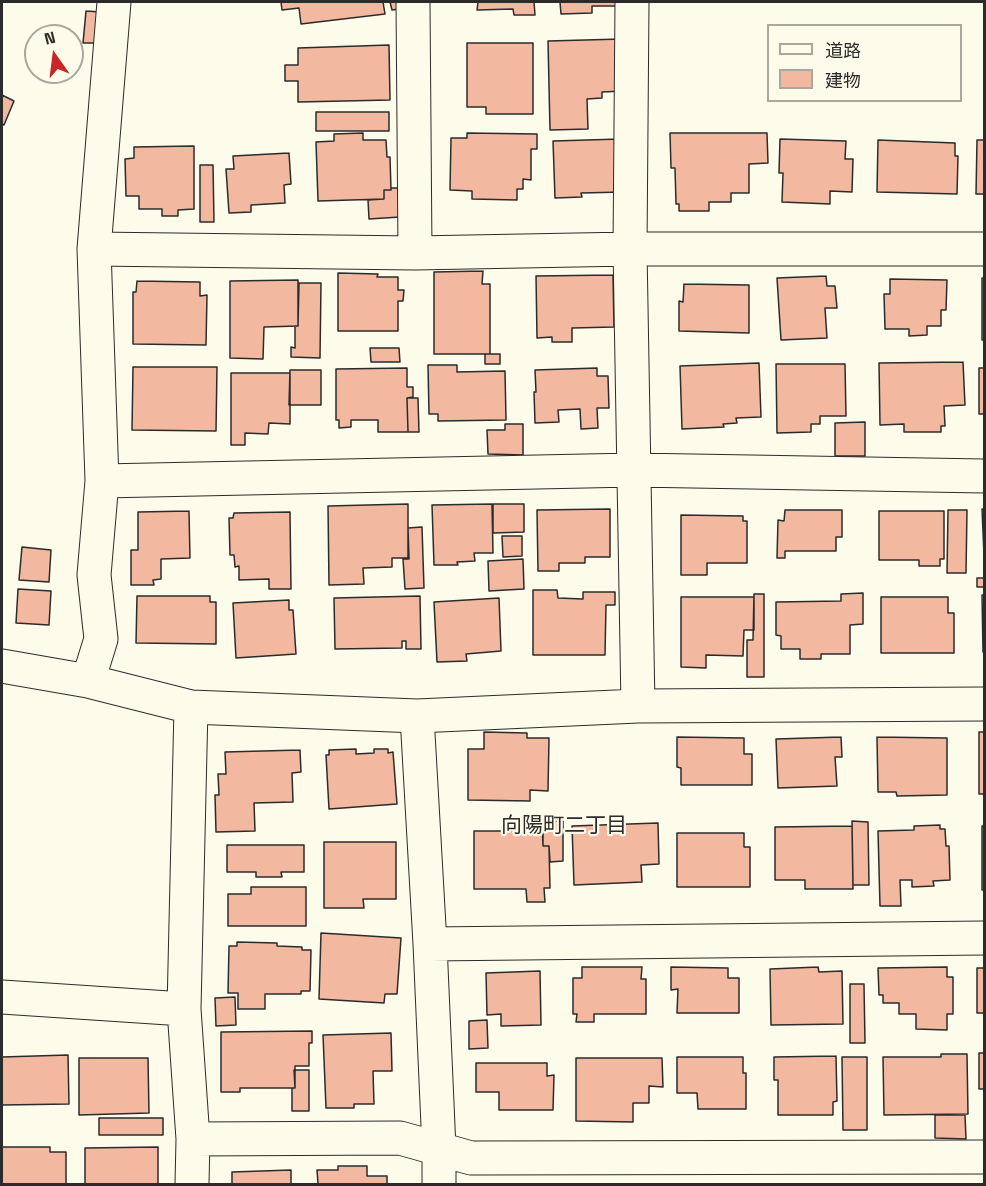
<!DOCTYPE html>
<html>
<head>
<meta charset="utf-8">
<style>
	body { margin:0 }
	#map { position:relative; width:986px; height:1186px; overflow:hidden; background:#fdfbea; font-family:"Space Grotesk","Noto Sans JP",sans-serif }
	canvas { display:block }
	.frame { position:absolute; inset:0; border:3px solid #2b2b2b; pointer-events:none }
	.legend { position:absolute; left:767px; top:24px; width:195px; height:78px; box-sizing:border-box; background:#fdfbea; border:2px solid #a9a89e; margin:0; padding:8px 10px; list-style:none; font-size:18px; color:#2b2b2b }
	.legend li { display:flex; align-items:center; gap:12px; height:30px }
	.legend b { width:30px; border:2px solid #a9a89e }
	.north { position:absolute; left:24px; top:24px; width:60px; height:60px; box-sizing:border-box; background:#fdfbea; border:2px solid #a9a89e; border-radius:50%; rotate:346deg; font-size:16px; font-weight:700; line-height:24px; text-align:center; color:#2b2b2b }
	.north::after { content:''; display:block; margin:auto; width:21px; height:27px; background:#c62828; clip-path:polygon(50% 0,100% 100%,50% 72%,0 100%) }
</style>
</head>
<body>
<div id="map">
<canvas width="986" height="1186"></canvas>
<div class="frame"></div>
<ul class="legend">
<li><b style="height:8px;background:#fdfbea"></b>道路</li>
<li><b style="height:16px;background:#f2b8a0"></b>建物</li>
</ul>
<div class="north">N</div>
</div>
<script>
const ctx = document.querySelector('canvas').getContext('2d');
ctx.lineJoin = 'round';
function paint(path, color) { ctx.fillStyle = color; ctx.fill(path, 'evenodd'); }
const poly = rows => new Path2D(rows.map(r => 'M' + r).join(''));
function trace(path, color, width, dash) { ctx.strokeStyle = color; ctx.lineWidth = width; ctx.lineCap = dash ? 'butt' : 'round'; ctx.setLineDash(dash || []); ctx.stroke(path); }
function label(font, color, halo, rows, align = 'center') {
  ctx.font = font + ' "Space Grotesk","Noto Sans JP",sans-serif'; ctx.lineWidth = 4.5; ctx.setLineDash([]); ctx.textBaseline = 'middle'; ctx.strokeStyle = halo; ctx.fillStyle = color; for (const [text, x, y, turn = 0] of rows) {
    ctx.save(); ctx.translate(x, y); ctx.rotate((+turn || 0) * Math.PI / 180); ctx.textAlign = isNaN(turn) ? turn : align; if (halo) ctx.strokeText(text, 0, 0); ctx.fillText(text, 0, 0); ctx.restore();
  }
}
const building = poly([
	[281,2,383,2,385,14,301,24,299,8,282,10,281,2],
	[390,2,406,2,407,8,392,10,390,2],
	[478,2,534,2,535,15,514,15,513,9,477,10,478,2],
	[550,2,623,2,623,6,592,6,592,13,561,14,560,2,550,2],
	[86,11,101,12,99,43,83,43,86,11],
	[622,39,624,91,602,92,602,98,587,99,588,129,550,130,548,41,622,39],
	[467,43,533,43,533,114,486,114,486,107,467,107,467,43],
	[389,45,390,100,298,102,298,81,285,81,285,65,298,65,298,48,389,45],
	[2,95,14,101,4,125,2,124,2,95],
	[316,112,389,112,389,131,316,131,316,112],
	[363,133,363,140,386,140,387,157,390,157,391,190,384,190,384,199,318,201,316,142,334,141,334,134,363,133],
	[467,133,537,134,537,149,531,149,531,180,523,179,523,189,517,189,517,200,472,199,472,191,450,190,451,138,467,138,467,133],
	[670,133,767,133,768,163,749,164,749,193,731,193,731,202,709,202,709,211,679,211,679,204,676,204,675,168,671,168,670,133],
	[621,139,623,192,581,193,582,197,555,198,553,141,621,139],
	[780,139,846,141,845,159,853,159,852,192,830,191,830,204,782,202,783,173,779,173,780,139],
	[878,140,955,143,955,156,958,156,957,194,877,192,878,140],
	[977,140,984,140,984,194,976,194,977,140],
	[194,146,194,209,178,210,178,216,162,216,162,209,139,209,139,196,126,196,125,159,134,158,134,147,194,146],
	[289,153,291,184,284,185,285,203,251,205,251,212,229,213,226,169,234,169,233,156,289,153],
	[200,165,213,165,214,222,200,222,200,165],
	[391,188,409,188,400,217,369,219,368,200,384,199,384,190,391,190,391,188],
	[483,271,482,284,490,284,490,354,434,354,434,272,483,271],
	[338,273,378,274,377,277,398,277,398,290,404,290,403,301,398,301,398,331,338,331,338,273],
	[613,275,614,327,572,328,572,342,552,342,552,337,537,338,536,276,613,275],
	[826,276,827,286,835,286,837,308,825,308,827,338,781,340,777,278,826,276],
	[982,278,984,278,984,340,982,340,982,278],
	[890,279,947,280,946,310,941,310,941,326,927,326,927,335,909,336,909,329,885,329,884,294,890,294,890,279],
	[298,280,298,326,264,327,263,359,230,358,230,281,298,280],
	[137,281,200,282,200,296,207,295,206,345,133,344,133,292,136,292,137,281],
	[299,283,321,283,320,358,291,357,291,347,295,348,295,326,298,326,299,283],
	[684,284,749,285,749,333,679,331,679,301,683,302,684,284],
	[370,348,399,348,400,362,371,362,370,348],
	[485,354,500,354,500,364,485,364,485,354],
	[963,362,965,405,944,406,945,426,941,426,941,432,904,432,904,424,880,425,879,363,963,362],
	[759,363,761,417,736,418,737,423,723,424,724,427,682,429,680,366,759,363],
	[776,364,845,364,846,416,820,416,820,424,811,424,811,432,777,433,776,364],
	[428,365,457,365,457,372,505,371,506,420,438,421,438,414,429,414,428,365],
	[133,367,217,367,216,431,132,430,133,367],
	[407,368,407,387,413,387,413,397,407,398,408,432,378,432,378,420,351,420,351,427,339,428,339,420,336,420,336,369,407,368],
	[597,368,597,376,608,376,609,408,597,408,598,428,581,429,580,409,558,410,559,422,535,423,534,392,536,392,535,370,597,368],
	[979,368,984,368,984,414,979,414,979,368],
	[290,370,321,370,321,405,289,405,290,370],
	[231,373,290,373,290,424,269,423,268,434,245,433,245,445,231,445,231,373],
	[407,398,418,398,419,432,408,432,407,398],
	[865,422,865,456,835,456,835,423,865,422],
	[505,424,523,424,523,455,488,454,487,430,505,430,505,424],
	[408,504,408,558,392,558,392,567,363,568,364,584,329,585,328,506,408,504],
	[492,504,493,553,474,553,475,561,457,562,458,565,434,565,432,505,492,504],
	[493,504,524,504,524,532,493,533,493,504],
	[610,509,610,557,585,557,585,563,559,563,559,571,538,571,537,510,610,509],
	[982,509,984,509,984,555,982,509],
	[785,510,842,510,842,537,836,537,836,551,785,551,785,558,777,558,778,520,784,521,785,510],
	[948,510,967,510,966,573,947,573,948,510],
	[189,511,190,558,161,559,161,579,153,580,154,585,131,585,131,550,138,550,138,512,189,511],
	[879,511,944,511,944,559,940,559,940,566,919,566,919,560,879,560,879,511],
	[290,512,291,589,269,589,269,579,239,580,239,566,235,567,234,555,230,555,229,518,233,518,234,513,290,512],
	[681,515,743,516,743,521,747,521,747,563,707,563,707,575,681,575,681,515],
	[422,527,424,588,405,589,403,559,409,559,408,528,422,527],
	[502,536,522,536,522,556,503,557,502,536],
	[22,547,51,550,49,582,19,580,22,547],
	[523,559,524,589,489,591,488,561,523,559],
	[977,578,984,578,984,587,977,587,977,578],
	[18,589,51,591,49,625,16,623,18,589],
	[533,590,557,590,558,598,583,599,583,592,615,592,615,605,606,605,605,655,533,655,533,590],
	[863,593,863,624,850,625,850,654,821,654,821,659,800,659,800,649,781,649,781,636,776,635,776,602,841,601,841,594,863,593],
	[754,594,764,594,764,677,747,677,747,640,753,640,754,594],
	[982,595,984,595,984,652,983,652,982,595],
	[137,596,210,596,210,602,216,602,216,644,136,643,137,596],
	[420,596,421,649,406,649,406,641,402,641,402,648,335,649,334,598,420,596],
	[681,597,754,597,754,630,744,630,743,656,706,655,706,668,681,667,681,597],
	[881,597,948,597,948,613,954,613,954,653,881,653,881,597],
	[499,598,501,651,466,654,467,661,437,662,434,602,499,598],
	[289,600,289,610,293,610,296,654,236,658,233,603,289,600],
	[484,732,527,733,527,738,549,738,548,791,530,790,530,801,468,800,468,749,484,749,484,732],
	[979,732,984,732,984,794,979,794,979,732],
	[677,737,744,738,744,754,752,754,752,785,681,785,681,768,677,767,677,737],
	[841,737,842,757,835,757,837,786,778,788,776,739,841,737],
	[877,737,947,738,947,795,897,796,896,792,878,792,877,737],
	[356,749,356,754,374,753,374,749,388,749,388,753,393,752,397,804,329,809,326,755,329,755,329,750,356,749],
	[300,750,301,772,292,773,293,802,254,803,255,831,216,832,215,795,219,795,218,774,226,774,225,752,300,750],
	[542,821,563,821,563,861,550,862,549,846,543,846,542,821],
	[852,821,868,822,869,885,853,885,852,821],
	[658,823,659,864,641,865,642,882,574,885,572,826,658,823],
	[940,825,940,829,945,829,946,846,949,846,950,880,933,881,934,886,912,887,912,880,900,880,901,906,880,906,878,831,914,830,914,826,940,825],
	[852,826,853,889,805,889,805,880,775,880,775,827,852,826],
	[982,826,984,826,984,890,982,890,982,826],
	[474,831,543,831,543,846,549,846,550,888,544,888,545,902,527,902,526,889,474,889,474,831],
	[677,833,744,833,744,847,750,847,750,887,677,887,677,833],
	[324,842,396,842,396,899,363,899,364,908,324,908,324,842],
	[227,845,304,845,304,872,281,872,282,877,256,877,256,872,227,872,227,845],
	[251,887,306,887,306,926,228,926,228,894,251,894,251,887],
	[321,933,401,938,397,994,385,994,384,1003,319,999,321,933],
	[237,942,277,943,277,946,302,947,302,950,311,950,310,991,301,991,301,994,265,994,265,1009,238,1009,238,993,228,993,229,946,237,946,237,942],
	[582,967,642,967,641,979,646,979,646,1014,594,1014,594,1022,576,1022,577,1014,573,1014,573,978,582,978,582,967],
	[671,967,728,968,728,978,739,978,739,1013,677,1013,678,989,671,990,671,967],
	[818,967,819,972,842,971,843,1024,771,1025,770,969,818,967],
	[947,967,947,977,953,977,953,1014,947,1014,947,1030,916,1029,916,1014,899,1014,899,1003,883,1003,883,995,879,995,878,968,947,967],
	[977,968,984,968,984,1013,977,1013,977,968],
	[540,971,541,1025,501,1026,501,1014,487,1015,486,973,540,971],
	[850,984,864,984,865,1043,850,1043,850,984],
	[235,997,236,1025,216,1026,215,998,235,997],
	[487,1020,488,1048,469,1049,469,1021,487,1020],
	[312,1031,312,1043,309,1043,309,1066,295,1066,295,1088,240,1088,240,1092,221,1092,221,1032,312,1031],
	[391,1033,392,1071,373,1071,374,1104,354,1104,354,1108,326,1108,323,1035,391,1033],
	[979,1053,984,1053,984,1100,984,1089,979,1089,979,1053],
	[941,1054,967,1054,968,1114,884,1115,883,1057,941,1057,941,1054],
	[68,1055,69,1104,2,1105,2,1057,68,1055],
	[836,1056,837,1101,833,1102,833,1115,778,1115,778,1080,774,1080,774,1057,836,1056],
	[677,1057,743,1057,743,1073,746,1073,746,1109,698,1109,697,1093,677,1093,677,1057],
	[842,1057,867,1057,867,1130,843,1130,842,1057],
	[79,1058,148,1058,149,1113,79,1115,79,1058],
	[576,1058,662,1058,663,1087,649,1086,649,1103,633,1103,633,1122,576,1121,576,1058],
	[476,1063,547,1063,547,1076,554,1075,553,1110,499,1110,499,1092,476,1092,476,1063],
	[294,1070,309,1070,309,1111,292,1111,292,1088,295,1088,294,1070],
	[935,1115,965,1115,966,1139,935,1138,935,1115],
	[99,1118,163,1118,163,1135,99,1135,99,1118],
	[2,1147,50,1147,50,1152,66,1152,66,1184,2,1184,2,1147],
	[158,1147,158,1184,85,1184,85,1148,158,1147],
	[338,1166,367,1166,367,1176,387,1176,387,1184,318,1184,317,1170,338,1170,338,1166],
	[291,1170,291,1184,232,1184,232,1172,291,1170]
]);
paint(building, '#f2b8a0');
trace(building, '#2b2b2b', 1.5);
const minor = poly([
	[413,2,415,253],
	[632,2,630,249,638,706],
	[94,249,415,253,630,249,984,249],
	[102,481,634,470,984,476],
	[2,666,88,681,191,707,417,716,638,706,984,704],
	[88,681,101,639,94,575,102,481,94,249,114,2],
	[191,707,184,1009,193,1139,192,1184],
	[417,716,430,944,984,938],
	[430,944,439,1149,439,1184],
	[2,997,184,1009],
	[193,1139,400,1138,471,1158,984,1157]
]);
trace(minor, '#2b2b2b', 35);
trace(minor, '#fdfbea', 33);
label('21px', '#2b2b2b', '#fdfbea', [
	["向陽町二丁目",564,826]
]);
</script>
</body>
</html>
